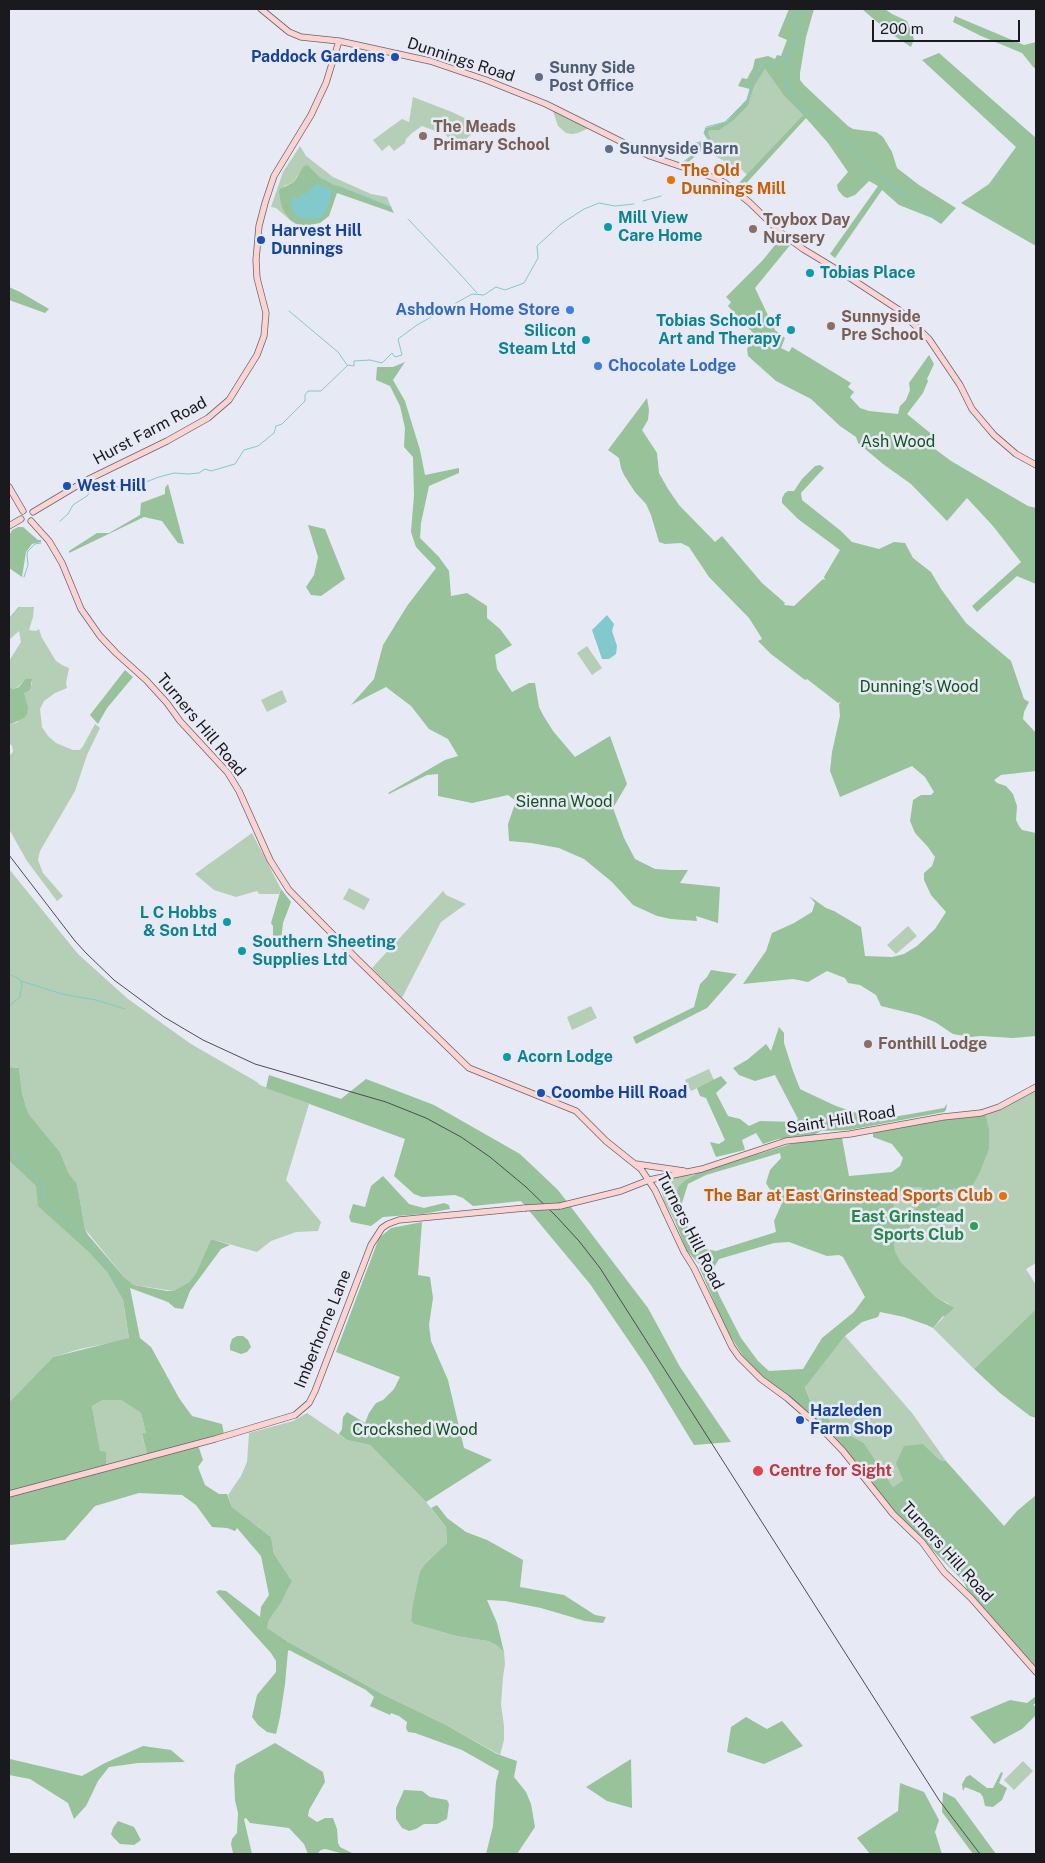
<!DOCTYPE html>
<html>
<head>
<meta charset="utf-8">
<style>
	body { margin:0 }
	#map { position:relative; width:1045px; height:1863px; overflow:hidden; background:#e7e9f5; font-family:"Public Sans",sans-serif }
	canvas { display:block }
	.frame { position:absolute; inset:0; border:10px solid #1a1a1e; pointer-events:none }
	.scale { position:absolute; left:872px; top:20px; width:148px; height:22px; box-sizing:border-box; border:2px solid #1a1a1e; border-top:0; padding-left:6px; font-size:15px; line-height:18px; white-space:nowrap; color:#1a1a1e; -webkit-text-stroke:4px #e7e9f5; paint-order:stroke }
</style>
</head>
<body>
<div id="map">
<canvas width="1045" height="1863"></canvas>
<div class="frame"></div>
<div class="scale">200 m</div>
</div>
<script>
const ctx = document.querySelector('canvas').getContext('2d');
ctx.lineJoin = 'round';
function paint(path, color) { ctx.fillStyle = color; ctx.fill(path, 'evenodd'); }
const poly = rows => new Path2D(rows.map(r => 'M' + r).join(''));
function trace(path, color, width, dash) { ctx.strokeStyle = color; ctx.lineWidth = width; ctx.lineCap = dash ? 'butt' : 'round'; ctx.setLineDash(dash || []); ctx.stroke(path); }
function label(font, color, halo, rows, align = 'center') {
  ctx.font = font + ' "Public Sans",sans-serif'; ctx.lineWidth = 5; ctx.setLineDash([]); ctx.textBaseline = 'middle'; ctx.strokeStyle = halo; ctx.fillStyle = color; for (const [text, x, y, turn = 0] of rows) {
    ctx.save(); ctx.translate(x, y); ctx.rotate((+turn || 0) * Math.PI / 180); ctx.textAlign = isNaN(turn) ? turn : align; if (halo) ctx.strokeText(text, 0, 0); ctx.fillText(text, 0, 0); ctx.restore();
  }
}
paint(poly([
	[765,69,784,96,803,115,747,175,742,170,709,153,700,151,711,140,708,133,710,130,719,129,734,120,748,106,754,87],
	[413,97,452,112,477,124,473,133,456,148,446,135,422,126,412,133,406,139,405,143,394,151,389,145,382,151,373,140,402,119,409,122],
	[553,111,557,113,589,128,578,133,572,134,566,133,558,126],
	[300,146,306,156,333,177,371,194,387,197,391,207,338,186,333,185,320,177,308,165,297,176,294,182,284,186,284,212,290,220,276,208,271,207,283,172],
	[19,607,34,607,33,617,29,630,36,631,39,629,42,638,56,661,62,665,69,668,66,683,67,688,55,693,44,701,40,709,42,727,48,736,56,743,73,750,80,750,83,746,95,724,100,728,87,755,75,791,40,851,38,860,43,873,63,896,57,901,27,861,9,829,9,756,13,752,12,746,9,743,9,725,18,722,24,693,32,684,31,679,25,679,19,686,13,689,9,687,9,661,21,642,19,631,9,640,9,619],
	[587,646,602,668,592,675,577,653],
	[282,690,287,702,267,712,261,700],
	[252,833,281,889,279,894,259,894,257,891,236,897,214,890,195,874],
	[9,869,78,954,128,999,191,1044,257,1082,260,1085,309,1104,286,1180,321,1222,318,1231,296,1232,271,1241,257,1252,211,1239,196,1273,189,1282,173,1291,134,1285,124,1277,85,1229,77,1184,68,1172,60,1152,28,1113,22,1093,19,1068,9,1067],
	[349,888,370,899,364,910,343,899],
	[443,891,446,895,466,904,441,922,402,998,372,968],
	[908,926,917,936,896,954,887,945],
	[591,1006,597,1018,572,1030,567,1017],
	[709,1069,714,1080,691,1091,685,1080],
	[1036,1090,1036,1263,1026,1269,1036,1285,1036,1309,974,1369,933,1328,943,1318,949,1304,936,1297,901,1262,895,1251,894,1243,897,1238,948,1199,954,1188,962,1195,989,1149,989,1128,986,1115,1003,1108],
	[9,1161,36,1186,107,1272,123,1300,129,1339,80,1349,53,1357,11,1402,9,1400],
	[690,1175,693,1175,685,1180,678,1187,673,1203,676,1224,664,1201,659,1182,667,1178],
	[922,1187,923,1196,917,1207,908,1213,896,1214,894,1204,898,1194,906,1188],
	[845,1336,912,1413,946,1461,940,1460,923,1444,903,1480,893,1487,864,1443,835,1427,820,1408,811,1403,805,1386],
	[103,1400,121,1400,141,1413,146,1433,142,1435,147,1454,144,1458,106,1468,100,1452,92,1406],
	[307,1413,347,1440,370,1445,426,1502,446,1527,447,1543,425,1564,420,1571,411,1621,414,1624,456,1636,488,1641,496,1645,504,1652,505,1664,503,1677,501,1704,504,1726,504,1740,500,1755,446,1725,382,1694,290,1643,267,1628,269,1620,281,1603,292,1581,274,1554,271,1537,232,1507,228,1495,241,1476,247,1462,249,1433,293,1421],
	[1023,1761,1033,1771,1014,1790,1004,1780]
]), '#b4cfb5');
paint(poly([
	[789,9,814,9,806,37,800,73,800,80,804,85,848,126,853,129,876,132,883,137,892,152,897,168,919,185,956,208,941,224,932,218,899,205,882,190,835,258,830,254,878,186,869,181,855,195,847,198,843,196,838,190,837,185,848,172,828,143,806,118,741,189,736,186,803,115,784,96,765,69,754,87,748,106,734,120,719,130,710,130,708,133,711,140,708,145,685,165,683,164,691,156,696,144,709,140,704,133,706,128,726,122,747,99,750,89,738,86,742,78,747,79,753,68,755,59,768,56,775,59,777,55,781,56,787,40,778,36],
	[862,9,885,9,892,14,907,21,914,39,911,47,890,33],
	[955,16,1024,45,1036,42,1036,68,1034,68,1022,53,981,36,953,22],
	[939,53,1036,138,1036,246,961,203,989,184,1016,147,922,60],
	[308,165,320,177,333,185,338,186,391,207,394,213,337,193,329,216,320,223,305,226,296,224,290,220,284,212,281,204,279,192,280,189,294,182,304,166],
	[783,238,791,244,755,288,775,330,785,338,781,348,789,352,792,347,851,383,848,387,854,392,850,397,860,408,869,411,898,414,900,406,906,400,910,390,909,383,929,355,934,364,927,379,928,381,923,393,907,414,935,437,933,441,935,449,951,461,1028,506,1036,508,1036,584,1017,576,977,612,972,606,1021,562,993,526,967,498,947,521,945,519,911,484,883,464,858,443,856,437,840,426,811,399,776,381,748,356,747,349,755,335,728,306,731,302,726,297,763,260,779,240],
	[9,287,20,292,49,309,45,313,9,300],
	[405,362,393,380,405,401,420,450,425,475,459,468,459,473,429,486,421,523,420,538,439,557,449,571,451,596,467,593,487,606,487,618,500,629,512,645,495,655,497,669,512,692,529,683,535,683,539,707,543,715,553,731,575,757,610,736,627,784,613,808,624,838,635,859,655,869,671,870,688,870,680,883,720,887,718,923,696,916,697,921,671,919,657,916,633,905,612,882,584,859,559,848,531,843,509,841,508,824,516,801,508,795,472,803,438,796,438,774,427,775,389,794,388,793,445,760,458,756,448,739,429,729,411,706,386,687,351,705,374,679,383,645,407,606,436,568,416,547,411,532,414,495,413,457,404,447,405,428,400,406,390,386,376,380,377,367,393,367],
	[647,398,649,410,648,420,642,430,657,453,659,473,668,489,679,505,715,542,722,536,762,583,785,603,784,605,794,606,823,579,825,580,824,577,840,550,798,519,782,503,782,498,785,493,788,491,794,491,802,479,815,466,820,465,824,468,801,493,802,500,841,531,852,542,879,549,894,542,905,543,913,558,931,572,941,589,966,623,1011,661,1024,699,1029,702,1024,712,1023,719,1036,733,1036,771,1001,775,994,780,997,783,1006,786,1013,794,1017,806,1016,820,1019,826,1022,830,1036,833,1036,1036,1013,1038,981,1036,970,1037,953,1034,935,1022,918,1015,881,1006,876,995,860,985,848,983,845,978,827,971,808,982,793,979,743,984,766,951,772,933,794,923,812,912,815,903,809,896,826,908,834,911,861,927,865,956,892,957,904,954,917,946,935,929,946,912,931,895,924,880,924,873,932,866,935,857,928,847,915,833,910,821,913,800,921,795,931,795,934,792,925,777,912,766,840,797,830,771,832,752,840,716,839,704,841,702,838,703,807,679,805,680,771,654,758,641,762,639,761,637,749,618,709,577,689,547,681,543,665,544,659,542,651,515,646,504,635,492,624,475,621,468,619,458,608,450],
	[168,484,184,544,178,543,162,521,144,517,69,553,69,551,97,533,109,533,140,515,141,503,165,494,165,488],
	[308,525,325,529,345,579,321,596,311,595,306,587,314,575,318,557],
	[18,527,23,527,38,540,41,540,41,542,32,544,26,552,22,577,9,568,9,536,12,530],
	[125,670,133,677,107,708,98,724,90,715],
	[25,679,32,679,30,690,24,693,28,708,27,714,24,718,9,725,9,687,13,689,19,687],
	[281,889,291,902,283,923,281,941,273,939,273,926,271,923],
	[711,970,737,974,707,1008,636,1044,633,1037,694,1007,700,984,707,977],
	[779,1027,784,1033,784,1043,793,1071,800,1089,804,1091,836,1106,868,1117,899,1116,922,1112,944,1108,947,1104,946,1110,944,1112,849,1130,821,1131,814,1135,778,1139,763,1144,756,1133,742,1140,745,1150,716,1157,710,1142,719,1144,725,1140,706,1098,700,1096,697,1088,721,1076,727,1083,716,1093,728,1116,740,1119,749,1126,760,1121,796,1122,798,1119,775,1075,755,1081,739,1075,733,1068,747,1060,766,1044,771,1051],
	[9,1067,19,1068,22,1093,28,1113,60,1152,68,1172,77,1184,85,1229,88,1235,124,1277,134,1285,167,1291,173,1291,189,1282,196,1273,211,1239,230,1245,221,1249,190,1291,183,1309,175,1308,168,1302,130,1288,140,1338,151,1347,179,1398,192,1416,222,1424,224,1434,197,1442,203,1460,198,1467,205,1485,219,1494,227,1494,232,1507,271,1537,274,1554,292,1581,281,1603,269,1620,267,1628,290,1643,382,1694,446,1725,497,1754,517,1761,514,1777,526,1792,531,1804,535,1827,517,1854,486,1854,493,1826,496,1782,499,1771,462,1750,415,1733,408,1732,406,1728,407,1722,399,1716,391,1713,390,1715,370,1706,374,1697,366,1690,289,1650,288,1651,285,1684,280,1717,276,1734,267,1732,258,1725,252,1717,257,1695,276,1672,276,1661,271,1653,216,1592,219,1590,226,1591,260,1617,261,1607,269,1595,261,1556,237,1528,235,1531,227,1528,212,1527,196,1505,182,1495,139,1493,95,1506,65,1540,9,1545,9,1400,11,1401,53,1357,129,1338,123,1300,107,1272,89,1252,38,1206,36,1186,9,1161],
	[103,1400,121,1400,141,1413,146,1433,142,1434,147,1454,144,1458,106,1468,106,1452,100,1451,92,1406],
	[269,1075,341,1099,366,1079,434,1105,520,1154,558,1190,648,1308,680,1367,731,1442,694,1445,646,1366,590,1284,521,1201,473,1206,463,1198,455,1195,422,1197,414,1194,394,1176,405,1139,266,1088],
	[986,1115,989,1128,989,1149,979,1174,966,1196,954,1188,948,1199,897,1238,894,1243,895,1251,901,1262,936,1297,954,1308,945,1316,943,1316,933,1328,927,1325,904,1317,880,1312,878,1317,862,1322,845,1336,805,1387,811,1403,820,1408,835,1427,864,1443,893,1487,903,1480,896,1463,904,1446,923,1444,940,1460,946,1461,1004,1526,1017,1511,1036,1495,1036,1667,967,1589,964,1582,896,1513,835,1440,805,1409,762,1377,743,1356,727,1331,700,1269,699,1264,687,1251,676,1224,673,1203,678,1187,685,1180,699,1172,791,1144,808,1141,842,1138,849,1176,892,1172,900,1166,903,1158,892,1144,873,1137,873,1133,941,1120],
	[780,1153,781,1158,770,1170,766,1183,772,1193,780,1193,782,1203,774,1221,776,1232,716,1251,699,1248,687,1226,682,1203,688,1184,706,1175],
	[922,1187,923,1196,917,1207,908,1213,896,1214,894,1204,898,1194,906,1188],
	[789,1242,827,1256,839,1255,843,1257,865,1297,854,1312,822,1338,803,1369,769,1371,758,1361,741,1338,720,1297,710,1274,719,1259,774,1243],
	[383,1176,409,1204,424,1208,444,1203,449,1205,450,1209,423,1214,383,1217,371,1226,351,1222,349,1217,353,1204,365,1207,371,1186],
	[422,1222,418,1275,430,1277,433,1298,429,1325,431,1341,448,1380,464,1448,492,1460,426,1502,370,1445,347,1440,339,1434,342,1429,343,1417,347,1412,365,1423,369,1413,376,1403,383,1400,394,1389,400,1377,336,1352,379,1238,391,1228],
	[1036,1309,1036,1418,1030,1416,1000,1393,974,1369],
	[237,1336,243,1336,248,1340,251,1347,247,1352,241,1354,230,1350,230,1345,232,1339],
	[437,1505,447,1518,466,1532,487,1540,523,1560,520,1587,564,1595,595,1615,606,1617,603,1623,585,1621,541,1608,505,1601,487,1600,497,1623,504,1652,496,1645,488,1641,456,1636,414,1624,411,1621,413,1604,420,1571,425,1564,447,1543,446,1527,431,1508],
	[1036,1696,1036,1703,1033,1705,1036,1707,1036,1715,1022,1729,994,1744,970,1717,1010,1700,1027,1703],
	[746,1717,767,1729,782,1721,803,1746,764,1764,727,1752,731,1727],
	[275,1743,323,1772,325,1782,309,1810,308,1816,317,1822,325,1818,333,1818,337,1829,338,1843,340,1847,354,1854,344,1854,325,1849,321,1850,317,1854,308,1854,304,1844,289,1828,250,1823,246,1818,244,1819,252,1854,235,1854,233,1853,231,1844,232,1839,237,1833,238,1813,235,1800,234,1776,236,1765],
	[143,1746,171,1750,185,1762,138,1763,109,1767,98,1781,86,1806,74,1819,68,1803,30,1779,9,1775,9,1756,10,1759,82,1776,105,1763],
	[631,1759,632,1808,607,1801,586,1787],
	[1001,1772,1003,1773,999,1783,1007,1788,1002,1800,993,1807,985,1806,983,1797,980,1793,965,1787,963,1791,962,1784,966,1777,970,1775,987,1788,993,1788],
	[900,1783,924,1792,939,1820,935,1832,942,1854,870,1854,857,1838,898,1811],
	[404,1790,422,1791,430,1797,447,1800,449,1804,447,1819,437,1824,424,1824,416,1829,409,1831,402,1828,396,1819,396,1808],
	[943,1792,955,1798,996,1854,973,1854,942,1812],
	[118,1821,134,1827,141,1840,134,1845,120,1844,113,1837,111,1834,113,1828]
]), '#97c29a');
paint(poly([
	[317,183,322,188,329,187,331,189,331,197,326,211,319,219,300,218,293,211,291,197,296,198,305,194],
	[607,615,614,624,612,631,617,646,616,654,609,659,602,659,592,630]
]), '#81c9cd');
trace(poly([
	[788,55,786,66,788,77,785,88,793,93,802,110,821,114,833,126,838,137,842,141,849,146,880,177,888,181,895,191,904,193,920,210,931,214,942,222],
	[682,163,691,156,696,143,708,140,704,133,706,127,725,122,747,100,751,85,758,77,761,65,768,61,772,65,774,65,793,52,792,43,799,34,793,22,794,16,797,12,804,11,806,9],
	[319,183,323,179,333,185,338,186,391,207],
	[643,201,661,196],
	[408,219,459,273,477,293],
	[289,311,338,352,347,365],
	[60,521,68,514,73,505,87,496,91,491,109,486,130,488,159,477,174,473,188,474,199,473,205,469,211,471,235,464,244,450,258,446,274,433,276,426,282,424,305,401,305,395,308,391,321,391,348,365,354,366,354,361,370,360,382,363,392,353,395,357,402,355,398,339,417,325,472,294,484,295,496,287,505,290,524,283,538,258,537,246,561,224,584,209,599,203,615,206,634,204],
	[24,577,28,565,27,554,28,551,35,544,41,543],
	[9,619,19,607],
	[9,974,19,979,22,983,20,997,9,1006],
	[21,981,62,994,96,1000,125,1009],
	[9,1148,43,1184,43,1197,46,1203,91,1243,104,1256,108,1267,121,1287],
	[1034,1651,1036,1651]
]), '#81c9cd', 1);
const secondary = poly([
	[261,9,289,32,301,37,339,41,430,61,486,80,546,104,650,156,715,178,725,183,749,202,780,232,803,249,841,272,899,310,929,339,960,385,972,409,994,435,1016,454,1036,465],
	[9,487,23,511],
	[33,512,85,481,167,441,208,418,229,400,257,355,264,336,266,313,257,278,256,260,259,226,265,203,274,176,311,115,326,83,339,41],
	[31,521,49,541,62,563,81,609,100,636,116,653,146,680,167,703,180,721,228,773,239,791,270,860,289,890,358,960,469,1068,576,1111,606,1141,641,1169,655,1190,684,1252,694,1268,732,1347,739,1357,761,1379,787,1398,819,1426,843,1451,893,1514,922,1542,944,1572,971,1598,1036,1672],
	[9,526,21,519],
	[636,1164,684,1171],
	[560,1206,621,1191,649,1180,702,1169,786,1141,850,1134,943,1117,981,1113,999,1107,1036,1087],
	[9,1494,215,1439,295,1415,309,1403,315,1391,371,1245,382,1228,388,1224,399,1220,525,1208]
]);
trace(secondary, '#64656f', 7);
trace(secondary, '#fcd3d0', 5.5);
trace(poly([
	[9,855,75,941,86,953,114,980,164,1017,203,1040,255,1064,386,1102,426,1118,461,1137,490,1157,526,1187,555,1215,579,1241,600,1268,939,1800,980,1854]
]), '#4c4d52', 1);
const secondaryBridge = poly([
	[525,1208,560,1206]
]);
trace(secondaryBridge, '#64656f', 7, []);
trace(secondaryBridge, '#fcd3d0', 5.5);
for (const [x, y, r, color] of [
	[395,57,5,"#1a4fb4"],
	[539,77,5,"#5c6f8a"],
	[423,136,5,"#8d6e63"],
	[609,149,5,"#5c6f8a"],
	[671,180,5,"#e8710a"],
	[608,227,5,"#0f9aa8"],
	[753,229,5,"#8d6e63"],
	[261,240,5,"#1a4fb4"],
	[810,273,5,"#0f9aa8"],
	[570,310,5,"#3f7fe0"],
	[831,326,5,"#8d6e63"],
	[791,330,5,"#0f9aa8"],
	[586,340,5,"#0f9aa8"],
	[598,366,5,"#3f7fe0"],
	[67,486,5,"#1a4fb4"],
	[227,922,5,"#0f9aa8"],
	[242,951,5,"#0f9aa8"],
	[868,1044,5,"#8d6e63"],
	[507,1057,5,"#0f9aa8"],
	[541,1093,5,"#1a4fb4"],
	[1003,1196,5,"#e8710a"],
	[974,1226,5,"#2e9e5b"],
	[800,1420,5,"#1a4fb4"],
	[758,1471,6,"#e0444e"]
]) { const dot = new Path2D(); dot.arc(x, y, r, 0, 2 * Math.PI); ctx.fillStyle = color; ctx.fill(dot); trace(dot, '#e7e9f5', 2); }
label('bold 16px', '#164399', '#e7e9f5', [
	["Paddock Gardens",385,57,"right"],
	["Harvest Hill",271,231],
	["Dunnings",271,249],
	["West Hill",77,486],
	["Coombe Hill Road",551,1093],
	["Hazleden",810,1411],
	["Farm Shop",810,1429]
], 'left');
label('16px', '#1a1a1e', '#e7e9f5', [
	["Dunnings Road",461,60,18],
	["Hurst Farm Road",150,431,-28],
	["Turners Hill Road",201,725,50],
	["Saint Hill Road",841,1120,-9],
	["Turners Hill Road",690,1231,63],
	["Imberhorne Lane",323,1329,-68],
	["Turners Hill Road",947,1552,48]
]);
label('bold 16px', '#4e5e75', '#e7e9f5', [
	["Sunny Side",549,68],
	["Post Office",549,86],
	["Sunnyside Barn",619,149]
], 'left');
label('bold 16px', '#785e54', '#e7e9f5', [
	["The Meads",433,127],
	["Primary School",433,145],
	["Toybox Day",763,220],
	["Nursery",763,238],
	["Sunnyside",841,317],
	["Pre School",841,335],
	["Fonthill Lodge",878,1044]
], 'left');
label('bold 16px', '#c56008', '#e7e9f5', [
	["The Old",681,171],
	["Dunnings Mill",681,189],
	["The Bar at East Grinstead Sports Club",993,1196,"right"]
], 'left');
label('bold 16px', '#0d838f', '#e7e9f5', [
	["Mill View",618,218],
	["Care Home",618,236],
	["Tobias Place",820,273],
	["Tobias School of",781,321,"right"],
	["Art and Therapy",781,339,"right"],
	["Silicon",576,331,"right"],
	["Steam Ltd",576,349,"right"],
	["L C Hobbs",217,913,"right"],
	["& Son Ltd",217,931,"right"],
	["Southern Sheeting",252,942],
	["Supplies Ltd",252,960],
	["Acorn Lodge",517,1057]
], 'left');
label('bold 16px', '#366cbe', '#e7e9f5', [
	["Ashdown Home Store",560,310],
	["Chocolate Lodge",608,366,"left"]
], 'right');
label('16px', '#145320', '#e7e9f5', [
	["Ash Wood",898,442],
	["Dunning's Wood",919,687],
	["Sienna Wood",564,802],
	["Crockshed Wood",415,1430]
]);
label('bold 16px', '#27864d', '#e7e9f5', [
	["East Grinstead",964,1217],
	["Sports Club",964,1235]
], 'right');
label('bold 16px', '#be3a42', '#e7e9f5', [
	["Centre for Sight",769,1471]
], 'left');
</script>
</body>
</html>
